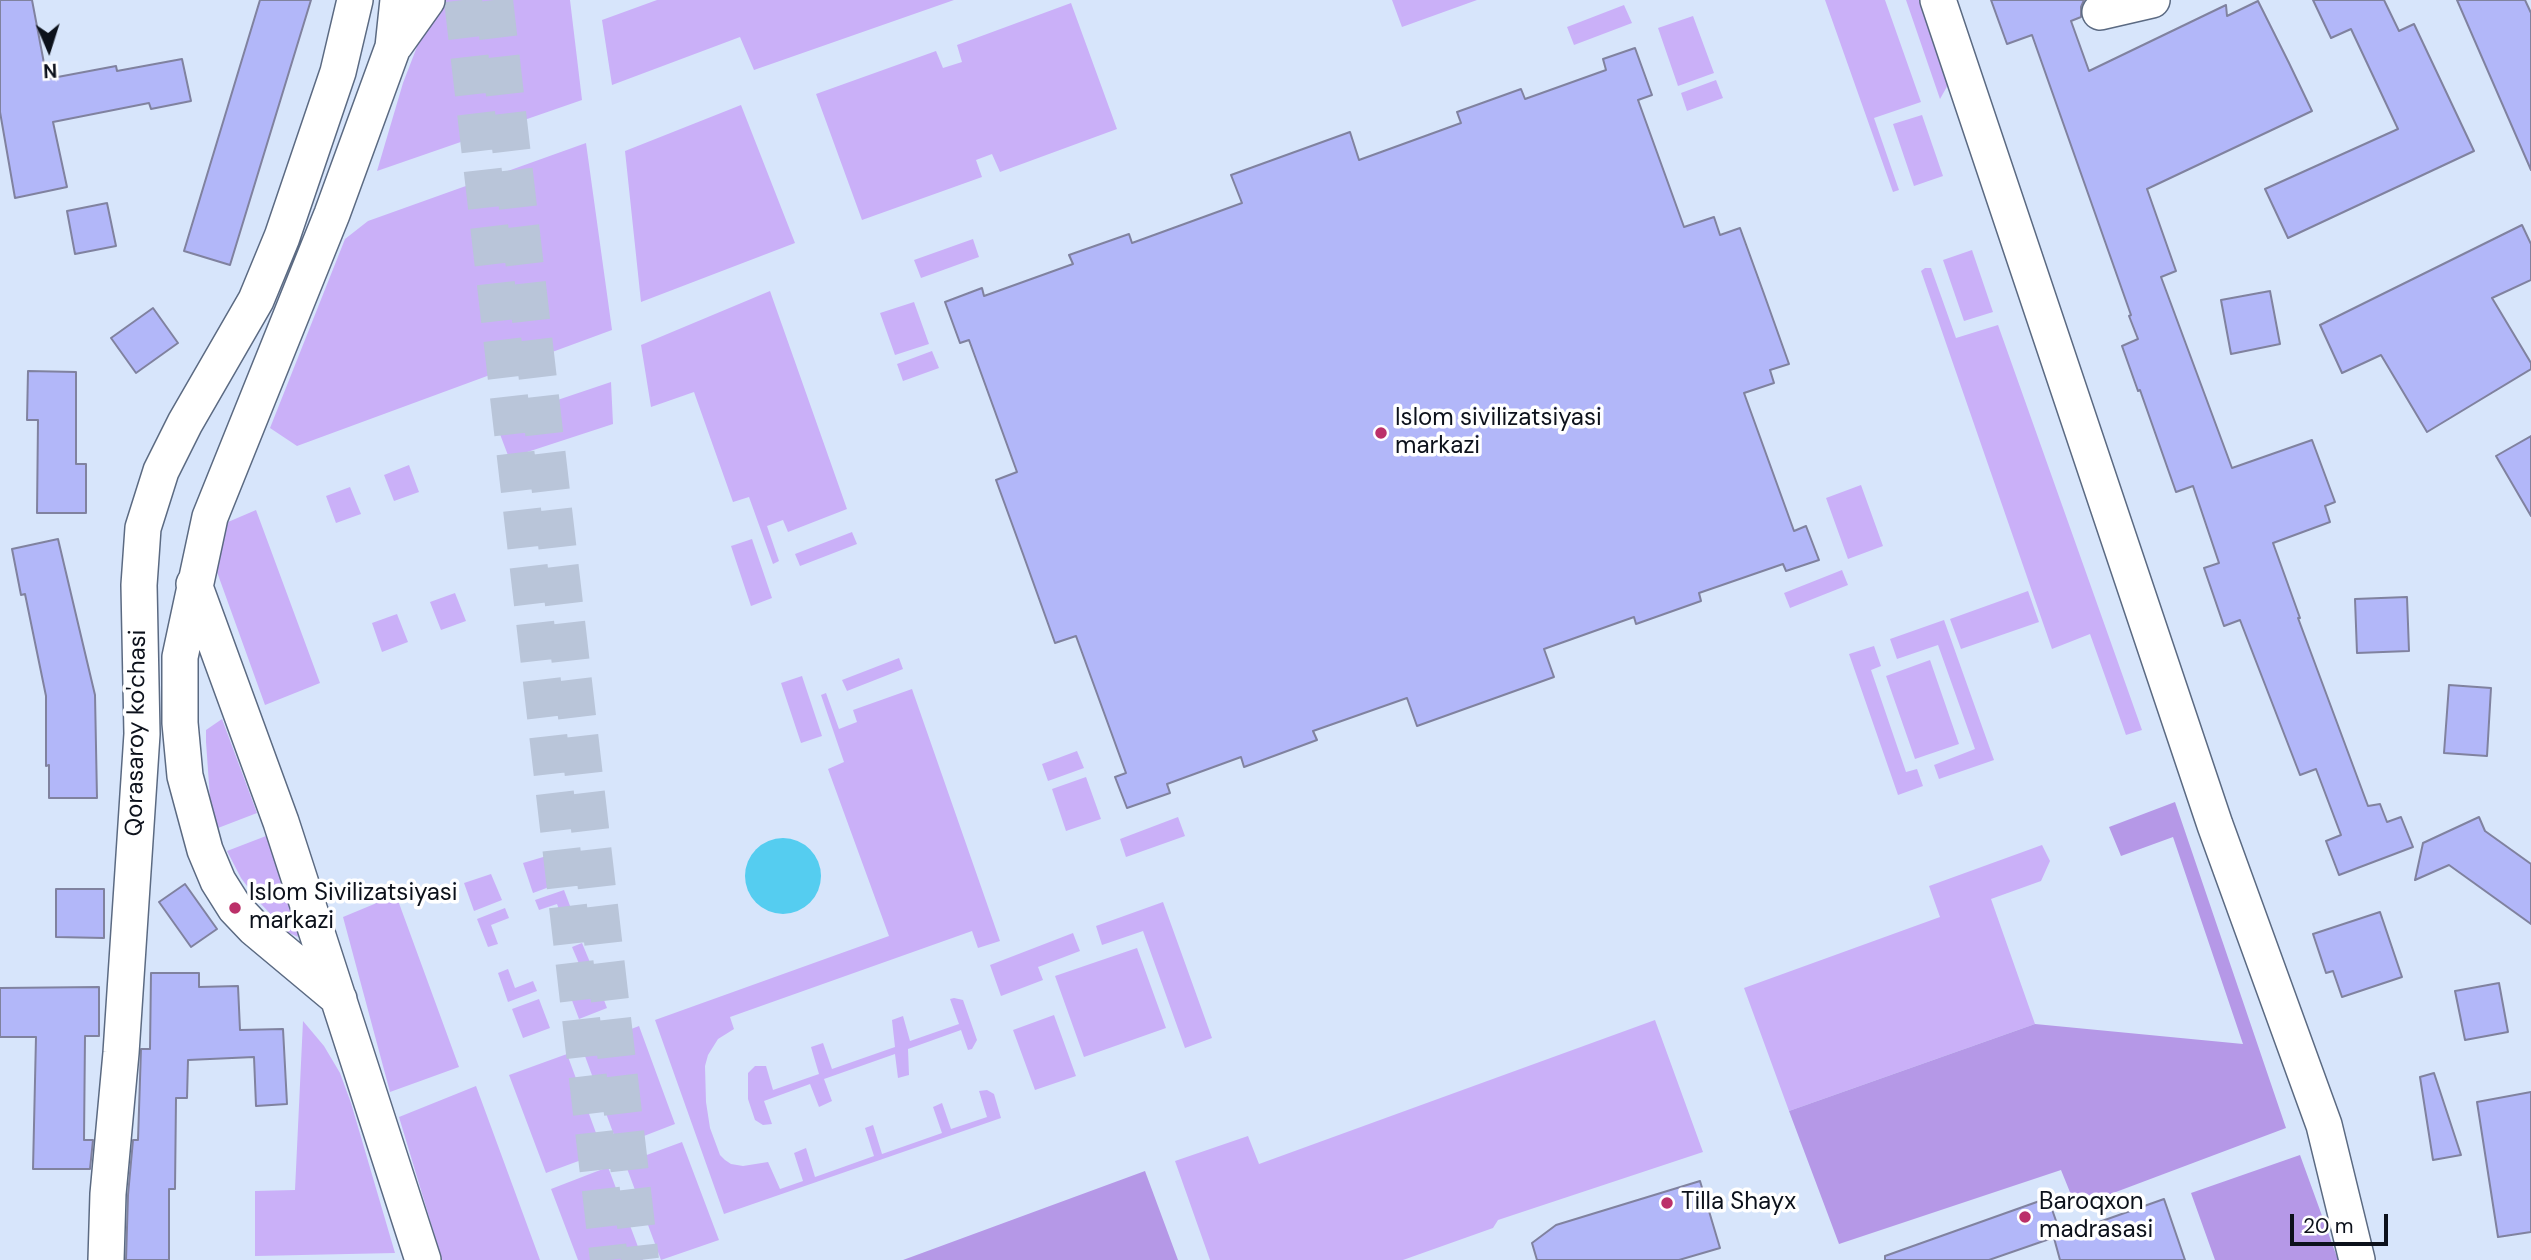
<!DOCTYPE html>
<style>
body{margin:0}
#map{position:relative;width:2531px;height:1260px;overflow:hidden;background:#d7e5fb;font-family:"DM Sans",sans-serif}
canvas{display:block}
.north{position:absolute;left:14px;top:14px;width:70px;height:70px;-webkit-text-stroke:5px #fff;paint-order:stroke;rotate:177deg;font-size:19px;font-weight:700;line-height:28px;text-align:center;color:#0c111b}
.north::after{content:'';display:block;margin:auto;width:24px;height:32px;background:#0c111b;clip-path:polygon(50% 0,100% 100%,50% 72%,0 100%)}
.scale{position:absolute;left:2290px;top:1214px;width:98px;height:32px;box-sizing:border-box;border:4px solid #0c111b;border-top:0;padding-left:9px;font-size:21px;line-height:24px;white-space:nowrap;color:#0c111b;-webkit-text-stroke:5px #fff;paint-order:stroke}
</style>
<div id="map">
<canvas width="2531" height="1260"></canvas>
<div class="north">N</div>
<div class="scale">20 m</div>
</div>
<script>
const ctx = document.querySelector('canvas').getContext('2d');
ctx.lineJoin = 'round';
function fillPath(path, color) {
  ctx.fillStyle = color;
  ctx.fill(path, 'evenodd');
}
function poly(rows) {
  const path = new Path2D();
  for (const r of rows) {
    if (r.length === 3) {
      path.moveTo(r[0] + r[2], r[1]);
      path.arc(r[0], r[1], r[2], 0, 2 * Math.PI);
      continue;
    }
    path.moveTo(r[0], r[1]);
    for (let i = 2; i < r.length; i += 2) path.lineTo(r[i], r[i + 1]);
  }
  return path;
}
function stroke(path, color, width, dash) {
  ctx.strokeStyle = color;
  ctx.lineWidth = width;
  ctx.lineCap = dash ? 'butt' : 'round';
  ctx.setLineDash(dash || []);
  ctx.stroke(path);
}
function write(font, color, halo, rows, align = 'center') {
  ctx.font = font + ' "DM Sans",sans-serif';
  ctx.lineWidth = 7;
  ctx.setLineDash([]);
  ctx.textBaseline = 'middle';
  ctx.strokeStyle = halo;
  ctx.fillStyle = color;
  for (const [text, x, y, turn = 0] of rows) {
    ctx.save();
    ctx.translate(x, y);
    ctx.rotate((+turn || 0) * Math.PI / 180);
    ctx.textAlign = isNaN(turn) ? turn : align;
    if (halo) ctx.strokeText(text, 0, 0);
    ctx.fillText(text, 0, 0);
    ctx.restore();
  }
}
fillPath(poly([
 [435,0,570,0,582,100,377,171,403,83],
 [657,0,954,0,754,70,740,37,612,85,602,20],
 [1392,0,1477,0,1402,27],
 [1825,0,1885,0,1921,102,1874,118,1899,190,1893,192],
 [1906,0,1920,0,1949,83,1940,99],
 [1071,3,1117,129,1000,172,992,154,976,160,982,177,862,220,816,94,936,51,943,68,962,62,957,45],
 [1624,5,1632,23,1574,45,1567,27],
 [1693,16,1714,73,1678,86,1658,28],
 [1716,80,1723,98,1687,111,1681,93],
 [741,105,795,243,641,302,625,151],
 [1922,115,1943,176,1914,186,1893,124],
 [586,143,612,330,297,446,270,428,345,239,368,221],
 [973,239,979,257,921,278,914,260],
 [1972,250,1993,312,1964,321,1943,260],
 [1925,268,1931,268,1956,338,1998,325,2142,730,2126,735,2090,634,2052,649,1921,271],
 [770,291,847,509,788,532,783,520,767,526,779,561,773,564,749,497,733,502,694,392,651,407,641,345],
 [914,302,929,344,895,355,880,313],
 [932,351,939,368,903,381,897,364],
 [611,382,613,424,509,458,495,421],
 [409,465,419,492,394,501,384,475],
 [1861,485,1883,546,1848,559,1826,498],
 [350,487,361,514,336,523,326,496],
 [256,510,320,683,265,705,217,572,215,558,222,533,228,522],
 [852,532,857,544,800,566,795,554],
 [752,539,772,598,751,606,731,546],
 [1842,570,1848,585,1790,608,1784,593],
 [2028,591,2039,622,1961,649,1950,619],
 [455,593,466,621,441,630,430,602],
 [397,614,408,642,382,652,372,623],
 [1944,620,1994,760,1939,779,1934,765,1975,749,1938,645,1897,659,1890,639],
 [1874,646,1881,666,1871,670,1906,772,1917,769,1923,786,1898,795,1849,654],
 [899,658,903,669,847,691,842,680],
 [1930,660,1959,744,1915,759,1886,676],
 [802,676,822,736,801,743,781,683],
 [912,689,1000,941,978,948,972,931,730,1017,734,1029,718,1039,708,1055,705,1066,706,1102,710,1128,720,1155,725,1160,731,1164,743,1166,768,1162,780,1189,803,1181,794,1153,806,1148,815,1177,874,1156,865,1128,873,1125,882,1154,942,1133,933,1107,942,1103,951,1129,987,1117,979,1091,987,1090,994,1094,1001,1118,724,1214,655,1020,889,936,828,769,844,762,821,695,826,693,839,729,857,722,853,710],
 [222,719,257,813,218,828,210,798,206,742,206,730],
 [1077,751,1084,768,1048,781,1042,764],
 [1086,777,1101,819,1066,831,1052,789],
 [1178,817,1185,836,1126,857,1120,839],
 [266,836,303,939,289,933,259,902,241,878,227,851],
 [2042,845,2050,861,2041,881,1991,899,2035,1024,1789,1111,1744,988,1940,917,1929,886],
 [550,855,560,883,533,893,523,863],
 [491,874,502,900,474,911,464,883],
 [564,890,575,919,564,923,557,904,539,910,535,900],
 [396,895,459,1067,390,1092,343,917],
 [1163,902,1212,1038,1185,1048,1143,931,1102,945,1096,926],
 [505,908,509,918,491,925,498,944,488,947,477,919],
 [1073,933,1080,951,1038,967,1043,980,1001,996,990,965],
 [582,943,594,972,566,982,562,972,580,966,572,947],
 [1137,948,1166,1028,1084,1057,1055,976],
 [508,969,515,988,533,981,537,991,508,1002,498,973],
 [596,979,607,1008,579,1019,568,990],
 [954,998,963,1000,977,1040,972,1049,968,1050,961,1030,908,1049,909,1075,898,1078,895,1054,824,1079,832,1101,819,1107,810,1084,764,1101,772,1124,763,1125,755,1120,748,1099,748,1073,755,1066,766,1066,773,1090,819,1074,811,1047,823,1043,832,1069,895,1047,892,1020,903,1016,910,1041,959,1024,950,999],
 [539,999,550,1028,523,1038,512,1009],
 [1054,1015,1076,1076,1035,1090,1013,1030],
 [1655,1020,1703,1152,1498,1220,1493,1228,1403,1260,1210,1260,1175,1161,1248,1136,1259,1164],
 [303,1021,324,1046,340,1073,351,1103,395,1253,255,1256,255,1191,295,1190],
 [639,1026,675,1124,618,1146,582,1048],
 [567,1054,603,1152,546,1173,509,1075],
 [476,1086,540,1260,442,1260,399,1117],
 [682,1142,719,1240,661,1260,625,1163],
 [608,1167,643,1260,578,1260,551,1189]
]), '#cab0f8');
fillPath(poly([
 [2175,802,2286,1128,2076,1207,2061,1170,1839,1244,1789,1111,2035,1024,2243,1044,2173,837,2121,856,2109,827],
 [2300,1155,2338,1260,2215,1260,2191,1193],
 [1145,1171,1178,1260,903,1260]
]), '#b598e7');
fillPath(poly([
 [783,876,38]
]), '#55cdf0');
const building = poly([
 [0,0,32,0,47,79,116,66,117,71,182,59,191,101,151,109,149,103,53,122,67,187,15,198,0,112,0,0],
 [260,0,311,0,230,265,184,251,260,0],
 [1991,0,2084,0,2081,7,2081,17,2071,21,2089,71,2226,5,2227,16,2258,1,2289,63,2312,111,2147,189,2176,271,2161,277,2232,468,2312,440,2335,502,2325,506,2330,522,2273,543,2300,618,2298,618,2368,806,2380,804,2387,822,2401,817,2413,847,2339,875,2326,841,2341,835,2316,769,2300,775,2240,620,2224,626,2204,568,2219,563,2193,486,2176,492,2140,390,2138,391,2122,346,2138,339,2129,316,2131,315,2032,35,2007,44,1991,0],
 [2313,0,2384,0,2399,31,2414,24,2474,151,2288,238,2265,189,2398,129,2351,29,2331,38,2313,0],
 [2457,0,2525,0,2531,13,2531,170,2457,0],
 [1635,48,1652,95,1638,100,1684,227,1714,217,1720,235,1740,228,1764,294,1789,364,1770,370,1774,383,1744,393,1794,531,1806,526,1819,560,1786,571,1783,564,1699,593,1701,601,1636,624,1634,617,1544,649,1554,677,1417,726,1407,698,1313,731,1317,740,1244,767,1241,757,1167,784,1170,793,1127,808,1115,777,1126,773,1076,636,1055,643,1023,554,996,480,1017,472,969,340,960,343,945,302,982,288,984,296,1073,264,1069,255,1129,234,1132,243,1242,203,1231,175,1350,132,1359,160,1461,123,1457,112,1521,89,1525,99,1606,70,1603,59,1635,48],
 [107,203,116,246,75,254,67,211,107,203],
 [2522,225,2531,244,2531,280,2492,298,2531,363,2531,369,2427,432,2381,355,2342,373,2320,325,2522,225],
 [2270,291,2280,344,2231,354,2221,300,2270,291],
 [153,308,178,343,136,373,111,338,153,308],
 [28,371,76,372,76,464,86,464,86,513,37,513,38,420,27,420,28,371],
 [2531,436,2531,516,2496,456,2531,436],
 [58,539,95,695,97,798,49,798,49,765,46,766,46,696,25,594,21,595,12,549,58,539],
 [2407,597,2409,651,2357,653,2355,599,2407,597],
 [2449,685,2491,688,2487,756,2444,753,2449,685],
 [2479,817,2485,831,2531,864,2531,924,2449,865,2415,880,2423,843,2479,817],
 [185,884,217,929,191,947,159,902,185,884],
 [56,889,104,889,104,938,56,937,56,889],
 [2380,912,2402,977,2342,997,2333,971,2326,973,2313,934,2380,912],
 [151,973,199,973,199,987,238,986,240,1030,283,1029,287,1104,256,1106,254,1057,188,1060,187,1098,176,1098,175,1189,169,1189,169,1260,126,1260,128,1195,133,1140,138,1140,141,1049,150,1049,151,973],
 [2499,983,2508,1032,2465,1040,2455,991,2499,983],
 [99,987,99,1036,85,1036,84,1140,93,1140,90,1169,33,1169,36,1037,0,1037,0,988,99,987],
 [2434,1073,2461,1155,2433,1160,2420,1077,2434,1073],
 [2531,1092,2531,1232,2498,1237,2477,1102,2531,1092],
 [1700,1181,1720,1248,1679,1260,1537,1260,1532,1243,1556,1225,1700,1181],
 [2048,1198,2061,1235,1989,1260,1885,1260,1885,1256,2048,1198],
 [2164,1199,2185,1260,2060,1260,2054,1238,2164,1199]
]);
fillPath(building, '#b2b7f9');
stroke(building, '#80829f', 2);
stroke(poly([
 [463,0,609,1260],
 [494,0,640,1260]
]), '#b9c5d9', 38, [38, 19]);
const street = poly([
 [1938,0,2215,825,2324,1125,2357,1260],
 [2100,12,2152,0],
 [395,45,427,0],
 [194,584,281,822,423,1260],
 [339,999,254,928,235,908,218,881,205,850,185,776,180,723,180,657,210,517,332,214,393,47,398,0],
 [106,1260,108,1194,121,1053,142,734,139,585,143,528,161,471,185,423,256,300,282,237,338,72,355,0]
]);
stroke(street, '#5b6a82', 38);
stroke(street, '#fff', 35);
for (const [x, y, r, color] of [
 [1381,433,7,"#bb3069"],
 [235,908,7,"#bb3069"],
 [1667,1203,7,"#bb3069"],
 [2025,1217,7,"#bb3069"]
]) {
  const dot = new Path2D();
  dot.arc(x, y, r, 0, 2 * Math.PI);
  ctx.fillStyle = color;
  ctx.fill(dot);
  stroke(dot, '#fff', 2.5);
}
write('24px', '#0c111b', '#fff', [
 ["Islom sivilizatsiyasi",1395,419],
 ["markazi",1395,447],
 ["Islom Sivilizatsiyasi",249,894],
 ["markazi",249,922],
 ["Tilla Shayx",1681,1203],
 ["Baroqxon",2039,1203],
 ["madrasasi",2039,1231]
], 'left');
write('24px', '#0c111b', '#fff', [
 ["Qorasaroy ko'chasi",137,733,-89]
]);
</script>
